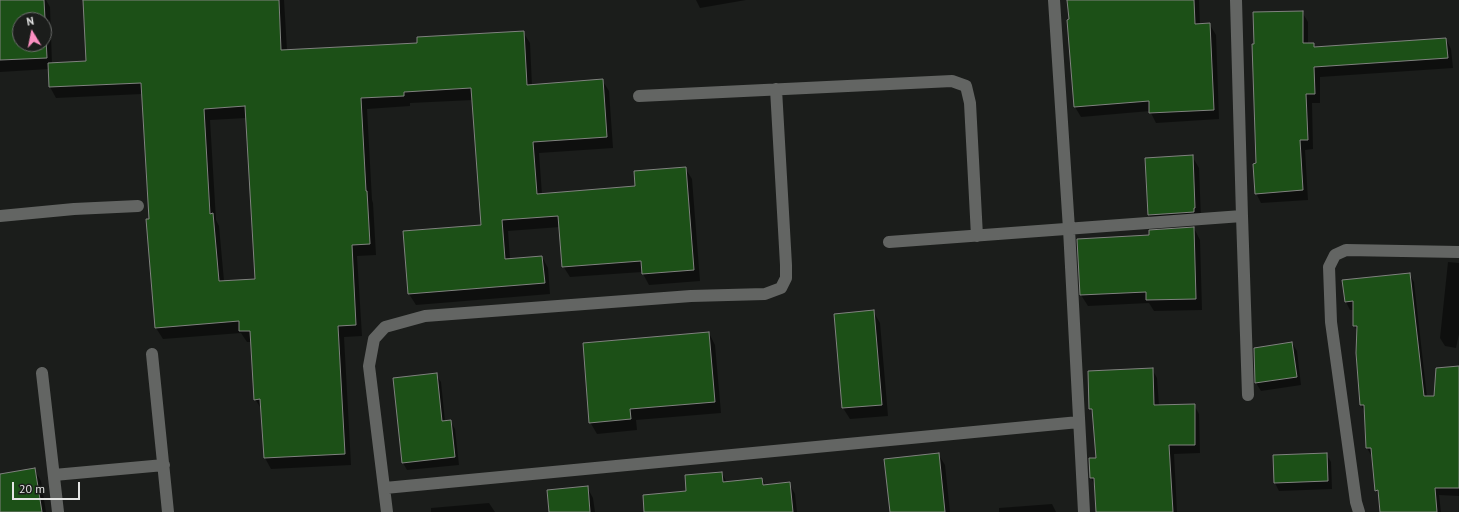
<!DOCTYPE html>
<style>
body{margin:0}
#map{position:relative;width:1459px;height:512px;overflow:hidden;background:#1b1d1b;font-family:"PT Sans",sans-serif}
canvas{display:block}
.north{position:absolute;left:12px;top:12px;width:40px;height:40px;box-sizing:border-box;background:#1b1d1b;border:1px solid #6b6d6b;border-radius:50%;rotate:350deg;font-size:11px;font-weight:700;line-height:16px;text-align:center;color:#e4e5e4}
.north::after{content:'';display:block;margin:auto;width:14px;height:18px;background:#fc8fc1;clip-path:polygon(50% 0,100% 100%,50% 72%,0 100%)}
.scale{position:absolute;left:12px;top:482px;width:68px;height:18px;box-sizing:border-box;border:2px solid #e4e5e4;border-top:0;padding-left:5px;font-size:12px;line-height:14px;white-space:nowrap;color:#e4e5e4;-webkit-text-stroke:3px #1b1d1b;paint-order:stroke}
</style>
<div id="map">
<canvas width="1459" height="512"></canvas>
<div class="north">N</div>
<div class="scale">20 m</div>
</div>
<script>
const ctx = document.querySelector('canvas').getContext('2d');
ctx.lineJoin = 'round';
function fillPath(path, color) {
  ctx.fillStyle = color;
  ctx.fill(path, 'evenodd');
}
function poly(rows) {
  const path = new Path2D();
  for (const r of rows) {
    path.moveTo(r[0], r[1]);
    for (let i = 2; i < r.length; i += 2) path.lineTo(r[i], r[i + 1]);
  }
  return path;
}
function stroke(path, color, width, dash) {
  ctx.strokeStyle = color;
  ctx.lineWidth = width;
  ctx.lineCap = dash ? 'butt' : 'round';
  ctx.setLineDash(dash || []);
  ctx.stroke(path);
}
fillPath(poly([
 [0,0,46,0,50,7,52,64,87,62,84,0,284,0,287,50,418,44,523,32,530,43,532,86,602,80,609,91,613,148,539,153,542,195,636,187,685,168,692,179,700,281,649,285,642,272,570,277,563,266,560,227,508,231,510,259,542,257,548,268,550,294,416,305,409,294,482,226,473,100,410,103,410,106,367,109,372,200,373,203,376,255,357,256,362,336,344,337,351,465,271,469,265,458,262,410,255,399,252,342,247,342,241,333,163,339,156,328,142,94,56,98,50,87,49,69,0,72],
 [20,20,44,20,44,44,20,44],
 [246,118,256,280,224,281,219,226,216,220,210,120],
 [696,0,746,0,700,8],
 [1068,0,1199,0,1200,25,1210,25,1216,35,1219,119,1156,123,1150,111,1081,117,1075,107],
 [1302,12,1308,22,1308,44,1313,44,1316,48,1446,39,1451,49,1453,68,1320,77,1320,103,1312,103,1313,149,1305,150,1308,200,1261,203,1256,193,1257,164],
 [1192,156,1199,168,1201,219,1156,227,1149,215,1146,159],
 [1194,228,1200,240,1202,310,1154,311,1149,303,1088,306,1081,295,1150,236],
 [1448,262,1459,263,1459,334,1456,348,1445,346,1440,338],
 [1410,275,1414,282,1427,397,1435,397,1459,367,1459,496,1439,495,1441,512,1381,512,1379,496,1376,490,1373,455,1371,455,1367,448,1365,413,1361,405,1358,332,1354,326,1354,310,1350,310,1346,302,1344,281],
 [873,311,880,323,888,416,850,419,843,408],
 [709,333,715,345,721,413,636,420,637,430,597,434,590,422],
 [1292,343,1297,351,1301,385,1261,391,1256,383],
 [1152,369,1157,378,1159,406,1194,405,1199,414,1200,453,1174,454,1177,512,1097,512,1095,486,1091,478,1097,459,1093,415,1090,409,1089,372],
 [436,375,441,382,445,421,450,421,455,429,459,465,407,470,403,463],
 [938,454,945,465,950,512,891,512],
 [1326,454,1331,462,1332,489,1279,491,1275,483],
 [34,469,41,481,46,512,0,512,0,475],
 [722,473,727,483,762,479,766,485,789,483,795,494,797,512,645,512,687,492],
 [587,487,593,498,595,512,550,512],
 [489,503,495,512,431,512,431,508],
 [1052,504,1056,512,999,512,999,508]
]), '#0007');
const building = poly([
 [0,0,44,0,47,58,0,60,0,0],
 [20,20,44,20,44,44,20,44,20,20],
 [83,0,279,0,281,50,417,43,417,37,524,31,527,85,603,79,607,137,533,142,537,194,635,186,634,171,686,167,694,270,642,274,641,261,562,267,558,216,502,220,505,259,542,256,545,283,408,294,403,231,481,225,471,88,404,92,404,96,361,98,366,191,367,191,370,244,352,245,356,325,338,326,345,454,264,458,260,399,254,400,250,331,239,331,239,321,155,328,146,219,149,219,141,83,49,87,48,63,86,61,83,0],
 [245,106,255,279,219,281,213,213,210,214,204,109,245,106],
 [1067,0,1194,0,1195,24,1210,23,1214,110,1149,113,1149,101,1074,107,1067,20,1069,19,1067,0],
 [1303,11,1303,43,1314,43,1314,47,1446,38,1448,58,1314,67,1315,94,1306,94,1308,140,1300,140,1303,190,1255,194,1253,164,1256,163,1252,44,1254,44,1253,12,1303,11],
 [1193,155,1195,208,1194,208,1194,212,1148,215,1145,158,1193,155],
 [1194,227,1196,299,1146,300,1146,292,1080,295,1077,239,1149,235,1149,230,1194,227],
 [1410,273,1424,396,1434,396,1436,368,1459,366,1459,488,1435,488,1437,512,1380,512,1378,490,1375,491,1371,448,1366,448,1364,405,1360,405,1356,353,1357,326,1353,326,1353,301,1345,302,1342,280,1410,273],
 [874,310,882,405,842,408,834,314,874,310],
 [709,332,715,402,630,409,631,419,589,423,583,343,709,332],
 [1292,342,1297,377,1255,383,1254,348,1292,342],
 [1153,368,1154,405,1195,404,1195,445,1169,445,1173,512,1096,512,1094,478,1090,478,1089,458,1096,458,1092,409,1089,409,1088,371,1153,368],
 [437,373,442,421,451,420,455,457,402,463,393,378,437,373],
 [939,453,945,512,890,512,884,459,939,453],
 [1327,453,1328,481,1274,483,1273,455,1327,453],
 [35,468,42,512,0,512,0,474,35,468],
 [722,472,723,482,762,478,763,485,790,482,793,512,644,512,643,495,686,491,685,475,722,472],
 [588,486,590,512,549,512,547,490,588,486]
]);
fillPath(building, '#1c5017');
stroke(building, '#80827f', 1);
stroke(poly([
 [1054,0,1069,229,1084,512],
 [1236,0,1242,216],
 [639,96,952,81,966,86,970,103,977,236],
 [0,216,74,209,138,206],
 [889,242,1242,216,1248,395],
 [152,354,168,512],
 [42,373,58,512],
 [54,475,164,465],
 [385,488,1079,422],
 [387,512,369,366,374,339,385,327,425,316,691,296,765,294,781,288,786,278,786,265,776,89],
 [1359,512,1356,502,1331,322,1329,267,1335,255,1346,250,1459,252]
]), '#636563', 12);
</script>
